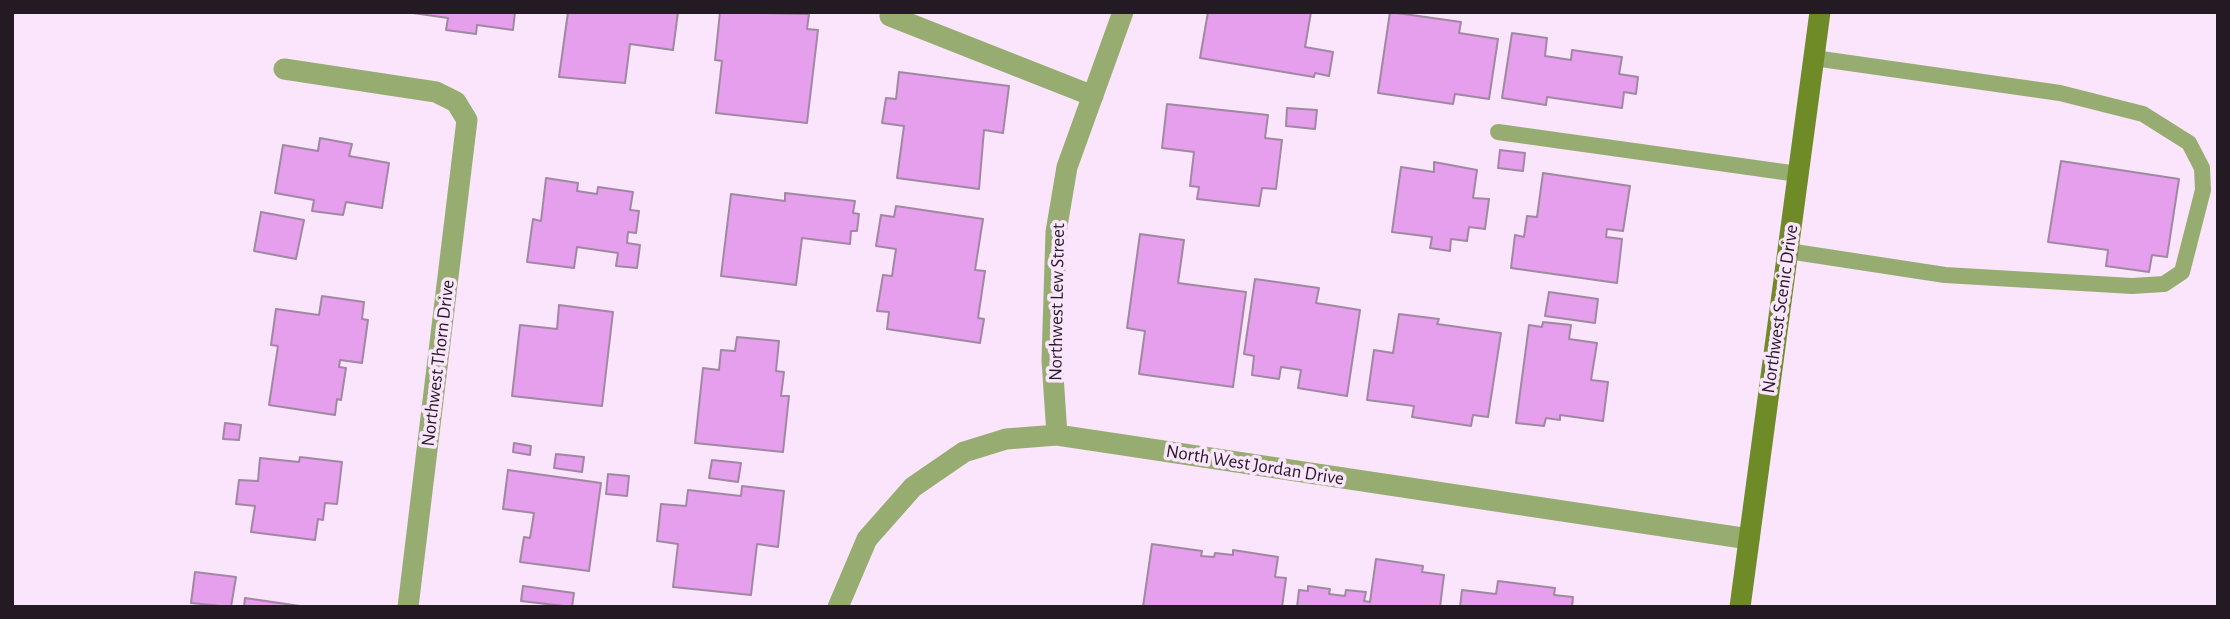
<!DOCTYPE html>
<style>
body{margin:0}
#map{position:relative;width:2230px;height:619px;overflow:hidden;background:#fbe5fc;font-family:"Alegreya Sans",sans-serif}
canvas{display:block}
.frame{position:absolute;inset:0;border:14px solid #231a24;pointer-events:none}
</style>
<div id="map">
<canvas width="2230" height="619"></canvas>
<div class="frame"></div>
</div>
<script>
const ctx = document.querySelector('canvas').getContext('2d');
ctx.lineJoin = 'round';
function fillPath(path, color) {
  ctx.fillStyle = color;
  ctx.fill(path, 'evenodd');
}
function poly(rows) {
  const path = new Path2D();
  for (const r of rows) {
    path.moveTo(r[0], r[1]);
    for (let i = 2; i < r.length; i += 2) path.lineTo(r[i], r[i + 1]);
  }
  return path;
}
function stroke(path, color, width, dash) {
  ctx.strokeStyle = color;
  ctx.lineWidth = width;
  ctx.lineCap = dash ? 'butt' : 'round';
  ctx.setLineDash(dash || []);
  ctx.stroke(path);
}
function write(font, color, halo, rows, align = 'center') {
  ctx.font = font + ' "Alegreya Sans",sans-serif';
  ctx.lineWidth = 7;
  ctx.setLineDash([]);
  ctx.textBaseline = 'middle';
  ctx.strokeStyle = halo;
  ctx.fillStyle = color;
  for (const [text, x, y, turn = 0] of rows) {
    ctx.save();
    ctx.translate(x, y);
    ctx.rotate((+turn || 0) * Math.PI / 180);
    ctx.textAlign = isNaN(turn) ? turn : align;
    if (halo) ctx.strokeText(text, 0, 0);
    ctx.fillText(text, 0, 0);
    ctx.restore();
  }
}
const building = poly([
 [406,12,515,12,513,30,477,25,476,34,446,30,448,18,406,12],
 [568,12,678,12,673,50,630,44,625,83,559,77,568,12],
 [720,12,809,14,807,29,818,30,807,123,716,113,722,61,715,60,720,12],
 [1208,12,1311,12,1305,47,1333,52,1329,76,1315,73,1314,77,1200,58,1208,12],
 [1390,12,1461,22,1459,33,1498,39,1489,99,1455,94,1453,104,1378,93,1390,12],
 [1512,33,1547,38,1545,56,1571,60,1572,50,1622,57,1619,74,1638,77,1636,94,1624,92,1622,108,1547,97,1546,105,1502,98,1512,33],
 [899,72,1009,86,1003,133,984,130,979,189,897,178,904,126,882,123,886,98,896,99,899,72],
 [1167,104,1268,115,1265,138,1282,140,1276,189,1262,188,1259,206,1197,199,1199,187,1190,186,1194,152,1162,148,1167,104],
 [1287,108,1317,110,1315,129,1286,126,1287,108],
 [320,138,352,144,349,156,389,163,382,208,346,202,343,215,312,211,314,200,275,193,283,145,318,151,320,138],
 [1500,150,1525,153,1523,171,1498,168,1500,150],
 [2061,161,2179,179,2167,257,2152,255,2149,272,2106,266,2108,250,2048,242,2061,161],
 [1434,162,1477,170,1473,198,1489,199,1485,229,1469,227,1467,241,1451,239,1450,251,1430,248,1432,237,1392,232,1401,167,1434,172,1434,162],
 [1543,173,1630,186,1623,231,1607,229,1606,237,1622,239,1617,283,1511,268,1515,235,1524,237,1527,216,1537,217,1543,173],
 [546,178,578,183,577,191,597,194,598,187,633,192,630,210,639,211,636,233,628,232,627,243,640,245,637,268,616,266,618,253,577,247,574,268,527,262,533,219,541,221,546,178],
 [785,193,855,201,853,213,859,214,857,231,851,231,850,244,802,238,796,285,721,276,731,194,785,201,785,193],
 [896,206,983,219,975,270,985,271,978,318,984,319,980,343,887,329,889,312,877,311,883,275,892,276,896,249,876,246,881,215,894,217,896,206],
 [261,212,304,220,296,259,254,251,261,212],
 [1140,234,1184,240,1178,283,1246,292,1233,387,1139,374,1145,331,1127,328,1140,234],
 [1255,279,1319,288,1316,303,1360,310,1347,396,1298,388,1301,370,1281,367,1279,379,1252,375,1254,356,1244,354,1255,279],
 [1549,292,1598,299,1595,323,1545,316,1549,292],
 [322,296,364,302,362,319,368,320,362,363,340,360,339,367,346,368,341,400,337,399,335,415,269,405,278,346,271,345,276,309,319,315,322,296],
 [559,305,613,312,602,406,512,396,520,325,557,329,559,305],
 [1399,314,1439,319,1437,324,1501,333,1488,417,1473,415,1471,426,1412,417,1414,406,1367,400,1374,350,1393,353,1399,314],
 [1543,322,1571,325,1569,339,1597,343,1591,380,1608,382,1603,421,1560,415,1560,420,1546,418,1544,426,1516,423,1529,325,1542,327,1543,322],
 [737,337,779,341,776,371,784,372,781,396,789,396,783,452,695,443,703,368,719,370,721,350,735,351,737,337],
 [225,423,241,425,239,440,223,439,225,423],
 [514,443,531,446,530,455,513,452,514,443],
 [556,454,584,457,582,472,554,468,556,454],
 [300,457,342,462,337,504,325,503,323,520,318,519,315,540,251,532,255,506,236,504,239,480,258,481,260,458,299,462,300,457],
 [712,460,741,463,738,482,709,478,712,460],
 [508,470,601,483,589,571,520,562,524,537,530,538,534,513,503,509,508,470],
 [608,474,629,476,627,496,606,494,608,474],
 [742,486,784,491,778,547,757,544,751,595,673,587,678,544,657,541,661,504,686,506,688,490,741,496,742,486],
 [1152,544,1202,551,1201,556,1214,557,1215,553,1233,555,1233,550,1278,557,1275,577,1286,578,1282,607,1143,607,1152,544],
 [1376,559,1423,566,1422,572,1444,575,1440,607,1297,607,1299,590,1308,591,1308,586,1330,589,1329,594,1345,596,1346,590,1366,592,1364,601,1370,602,1376,559],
 [195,572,236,577,231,607,191,603,195,572],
 [1498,581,1555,588,1554,595,1573,597,1572,607,1460,607,1462,590,1496,594,1498,581],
 [523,586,574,593,572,607,521,601,523,586],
 [245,598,307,607,244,607,245,598]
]);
fillPath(building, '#e59fec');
stroke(building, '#a088a2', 2);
stroke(poly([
 [1498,132,1798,174],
 [1788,251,1945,275,2132,286,2164,284,2182,272,2203,190,2202,168,2189,143,2143,114,2060,93,1814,58]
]), '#97ac71', 16);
stroke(poly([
 [890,16,1093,96],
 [284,69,436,92,456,102,467,120,408,607],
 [1057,435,1052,360,1056,232,1067,167,1123,12],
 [838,607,867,539,913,487,964,452,1006,439,1057,435,1749,539]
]), '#97ac71', 21);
stroke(poly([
 [1740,607,1820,12]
]), '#6f8b28', 21);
write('19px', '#231a24', '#fbe5fc', [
 ["Northwest Lew Street",1057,302,-89],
 ["Northwest Scenic Drive",1780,309,-82],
 ["Northwest Thorn Drive",438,363,-83],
 ["North West Jordan Drive",1255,465,9]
]);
</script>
